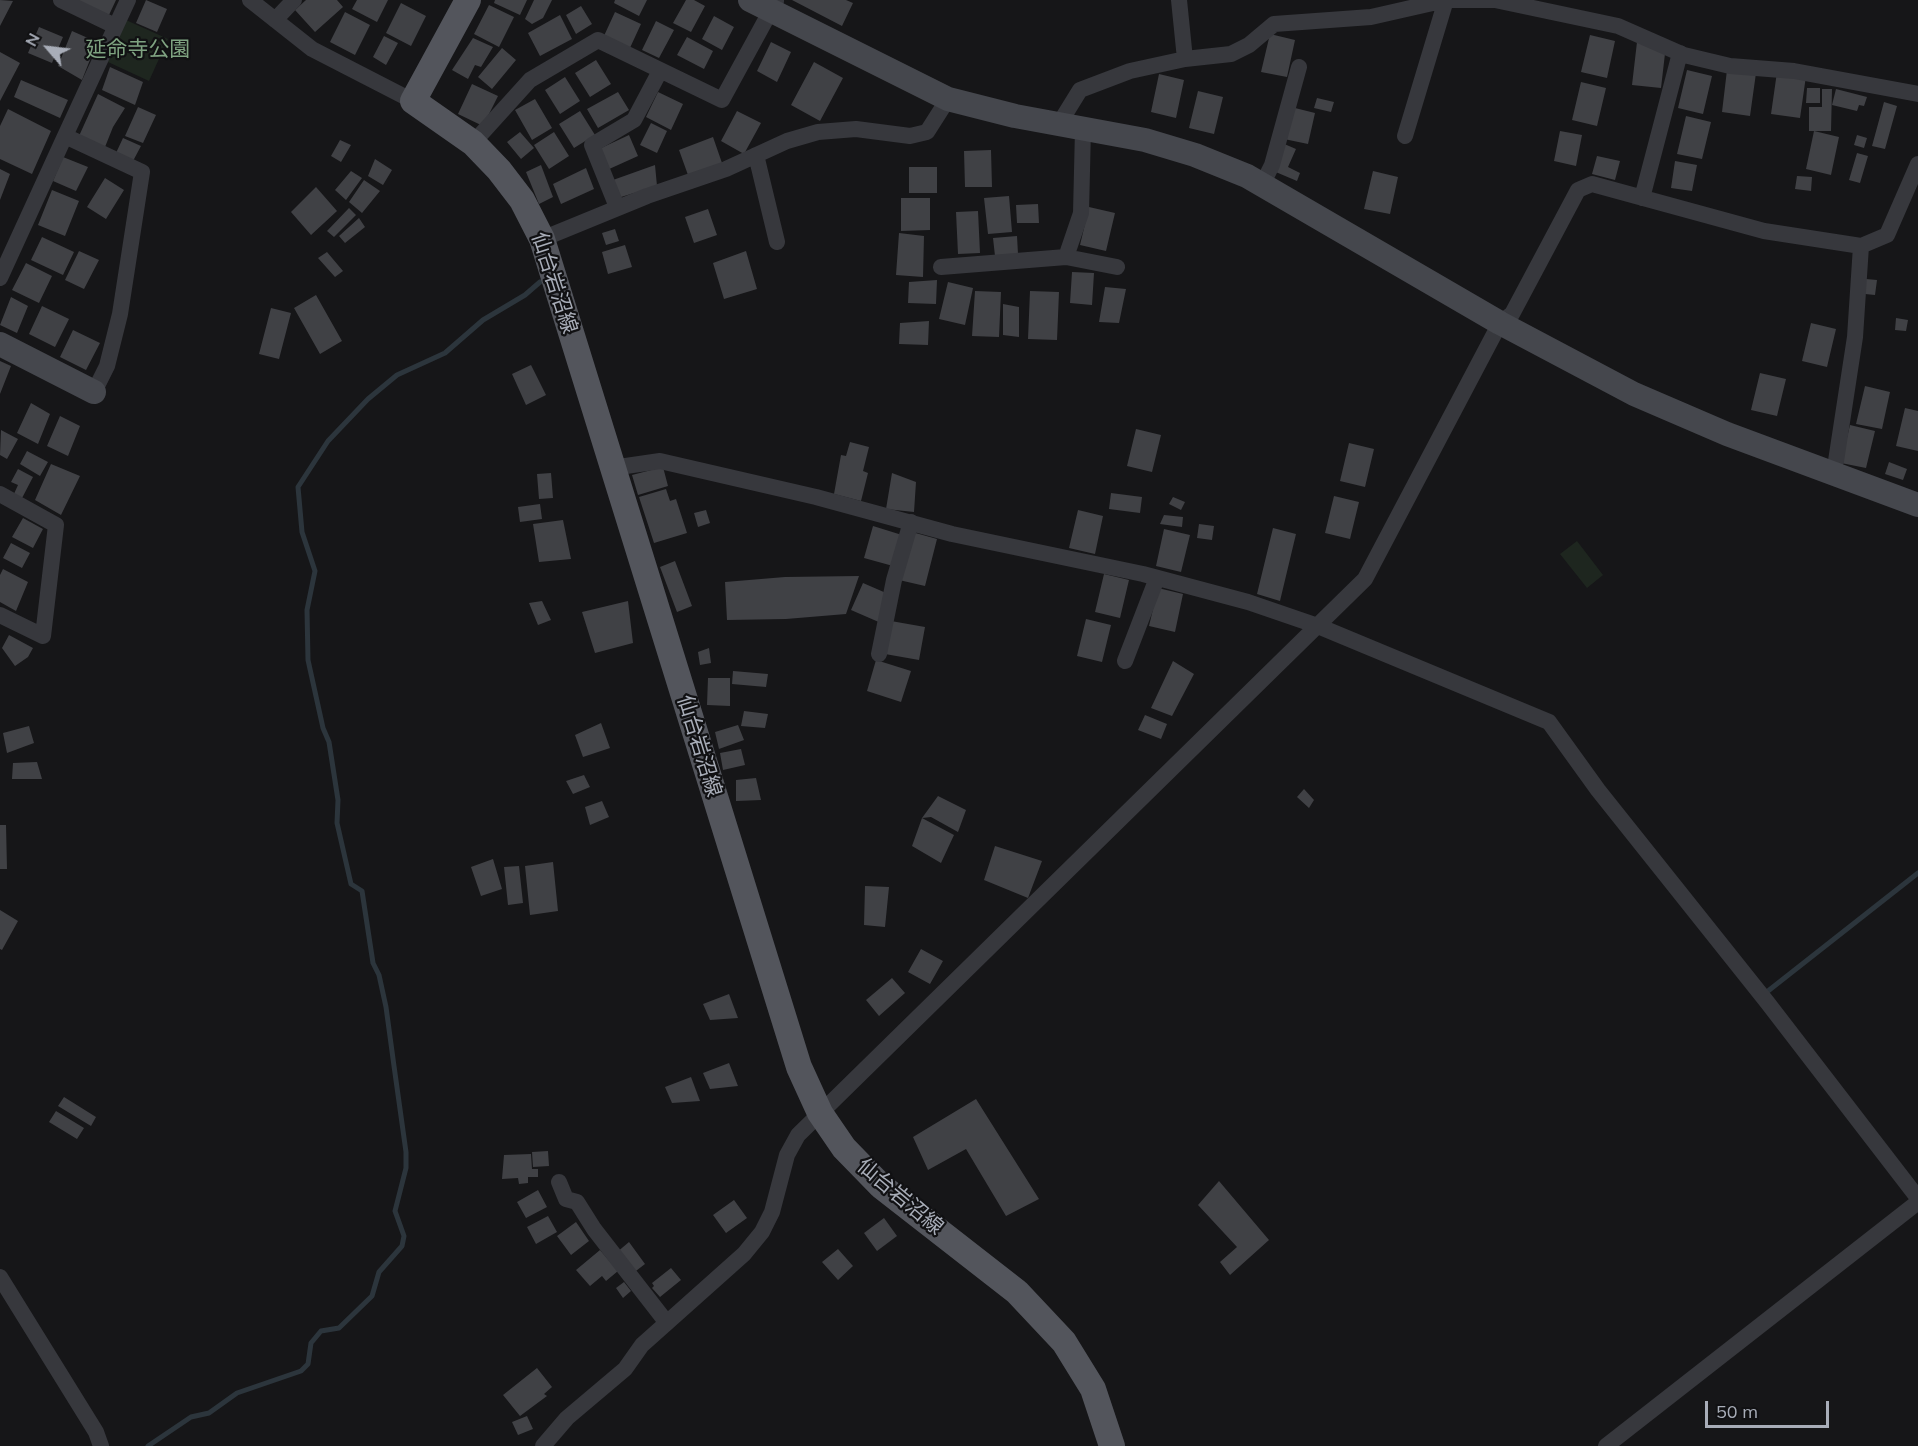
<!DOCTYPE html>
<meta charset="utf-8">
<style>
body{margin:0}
#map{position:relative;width:1918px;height:1446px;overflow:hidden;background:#161618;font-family:Mulish,sans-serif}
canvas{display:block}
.north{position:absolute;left:18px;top:18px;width:60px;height:60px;-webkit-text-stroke:4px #111113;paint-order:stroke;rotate:298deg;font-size:16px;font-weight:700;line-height:24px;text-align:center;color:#a8adb8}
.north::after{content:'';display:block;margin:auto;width:21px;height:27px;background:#a8adb8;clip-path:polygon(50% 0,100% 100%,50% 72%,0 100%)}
.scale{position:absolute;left:1705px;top:1401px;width:124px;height:27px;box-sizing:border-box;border:3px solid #a8adb8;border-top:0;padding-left:8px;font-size:18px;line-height:21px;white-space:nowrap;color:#a8adb8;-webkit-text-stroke:4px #111113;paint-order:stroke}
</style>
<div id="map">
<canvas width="1918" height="1446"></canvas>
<div class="north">N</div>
<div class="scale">50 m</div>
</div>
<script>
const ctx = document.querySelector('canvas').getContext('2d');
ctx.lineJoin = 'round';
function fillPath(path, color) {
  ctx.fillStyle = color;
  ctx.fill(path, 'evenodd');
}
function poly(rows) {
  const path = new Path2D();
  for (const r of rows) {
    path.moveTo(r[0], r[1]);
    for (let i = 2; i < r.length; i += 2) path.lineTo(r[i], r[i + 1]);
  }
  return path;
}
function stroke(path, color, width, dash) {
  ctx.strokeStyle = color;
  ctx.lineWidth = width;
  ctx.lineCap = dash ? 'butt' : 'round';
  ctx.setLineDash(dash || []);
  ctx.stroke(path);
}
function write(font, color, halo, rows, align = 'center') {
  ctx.font = font + ' Mulish,"Noto Sans JP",sans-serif';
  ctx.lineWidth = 4.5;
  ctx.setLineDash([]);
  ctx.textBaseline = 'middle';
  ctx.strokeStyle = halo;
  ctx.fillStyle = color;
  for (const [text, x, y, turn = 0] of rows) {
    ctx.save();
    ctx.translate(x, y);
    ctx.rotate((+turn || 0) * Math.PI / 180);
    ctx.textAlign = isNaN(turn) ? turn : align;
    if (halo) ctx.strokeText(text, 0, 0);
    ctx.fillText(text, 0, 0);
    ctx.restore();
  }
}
fillPath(poly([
 [126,20,168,39,149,81,108,62],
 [1577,541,1603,575,1587,588,1560,554]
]), '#1e261f');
stroke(poly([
 [1768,991,1918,873],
 [148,1446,191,1417,209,1413,237,1393,301,1371,308,1364,311,1343,321,1331,339,1328,372,1296,379,1272,402,1246,404,1236,395,1211,406,1168,406,1152,394,1066,386,1007,379,975,373,963,362,891,351,884,337,823,338,800,329,742,323,728,308,660,307,610,315,571,302,532,298,487,328,441,368,399,397,375,445,353,483,320,525,295,540,282]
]), '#2c353c', 5);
fillPath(poly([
 [0,0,13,1,0,26],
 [75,0,116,0,109,15],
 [146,0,167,9,157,32,136,23],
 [306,0,337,0,343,7,315,32,295,10],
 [357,0,388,0,377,22,352,9],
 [495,0,527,0,520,15,494,3],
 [534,0,552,0,543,18,532,24,525,19],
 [615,0,647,0,639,16,614,3],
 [686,0,694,0,705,6,691,32,673,23],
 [792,0,846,0,853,3,842,26],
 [401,3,426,16,411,46,386,33],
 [489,5,514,17,499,47,474,34],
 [581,6,592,24,576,34,566,15],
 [345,12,370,25,355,55,330,42],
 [615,12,641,24,629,50,603,38],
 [560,15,572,39,540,56,528,33],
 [714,16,734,27,722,50,702,39],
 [656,21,674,30,659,58,642,50],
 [39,27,63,37,52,63,28,53],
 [72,31,97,42,82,80,58,66],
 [1270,34,1295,40,1287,77,1261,72],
 [1590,35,1615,41,1607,78,1581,72],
 [384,36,398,43,386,65,373,57],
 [687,37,713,51,704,69,677,55],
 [473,38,493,47,481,67,475,65,468,79,452,70],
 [771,42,791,52,777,82,757,71],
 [1637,42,1666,45,1661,88,1632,85],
 [502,48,516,60,492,89,478,77],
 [0,52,20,63,0,101],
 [596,60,611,84,590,97,575,73],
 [814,62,843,78,820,121,791,105],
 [110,67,143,82,135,105,102,90],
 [1687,70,1712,76,1703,114,1678,108],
 [1727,70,1756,73,1750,116,1722,112],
 [1777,72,1806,76,1800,118,1771,114],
 [1159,74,1184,80,1176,118,1151,112],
 [565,77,580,101,560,114,545,90],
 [21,80,68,100,60,118,14,97],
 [1581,82,1606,88,1597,126,1572,120],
 [472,84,498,96,483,126,458,114],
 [1807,88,1820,88,1820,103,1806,103],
 [1822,89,1832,89,1831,131,1809,131,1809,107,1822,107],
 [1836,89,1867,97,1864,106,1859,105,1857,111,1832,105],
 [1198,91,1223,97,1214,134,1189,128],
 [618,92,629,110,598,128,587,109],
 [658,92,683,104,671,130,646,117],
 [98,94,125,108,113,127,105,147,79,136],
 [1317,98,1334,102,1331,112,1314,108],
 [535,99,552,128,532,140,515,110],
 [1884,102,1897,106,1885,149,1872,146],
 [138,107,156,115,143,143,125,136],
 [1291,107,1315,113,1308,144,1284,139],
 [8,109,51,131,32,174,0,159,0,126],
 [580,111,595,135,574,148,559,124],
 [737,111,761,123,744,154,721,141],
 [1686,116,1711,122,1702,159,1677,154],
 [651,123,667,131,657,153,640,145],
 [1560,131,1582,135,1576,166,1554,161],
 [1814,131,1839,137,1831,175,1806,169],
 [520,132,534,148,521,159,507,142],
 [554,132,569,156,549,169,534,145],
 [629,135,638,156,607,170,599,149],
 [1857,135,1867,138,1864,148,1854,145],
 [713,137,722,163,688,175,679,150],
 [123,138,141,146,133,161,116,153],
 [340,140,351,145,341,162,331,156],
 [1282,143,1296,149,1288,167,1300,173,1297,181,1271,170],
 [991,150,992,187,965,187,964,151],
 [1857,153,1868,156,1860,183,1849,180],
 [1597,156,1620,161,1615,180,1592,174],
 [63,157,88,167,76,191,53,181],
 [375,159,392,170,383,185,368,176],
 [1675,161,1697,165,1692,191,1671,188],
 [541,165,553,197,539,204,526,172],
 [655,165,657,186,621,197,613,180],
 [909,167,937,167,937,193,909,193],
 [586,168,594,189,561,204,553,184],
 [0,169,10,174,0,200],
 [351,171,362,178,346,200,335,190],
 [1373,171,1398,177,1390,214,1364,209],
 [1797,176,1812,177,1811,191,1795,189],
 [105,178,124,190,106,219,87,207],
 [364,180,380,191,362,213,349,202],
 [316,187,337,211,311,235,291,212],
 [52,190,79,201,65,236,38,225],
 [1009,196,1012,232,988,234,984,198],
 [901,198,930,198,930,230,901,231],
 [1038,204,1039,223,1017,223,1016,205],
 [1089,207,1115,213,1106,251,1080,245],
 [349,208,356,215,334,237,327,231],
 [708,209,717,235,694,243,685,217],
 [978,211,980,253,958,254,956,212],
 [359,218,365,227,345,243,339,236],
 [615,229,619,241,606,245,602,233],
 [899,233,924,236,923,277,896,275],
 [1017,236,1018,254,995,256,993,238],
 [42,237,74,252,63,275,31,260],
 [625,245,632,267,608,274,602,252],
 [79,251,99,260,84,289,65,280],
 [746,251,757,289,724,299,713,263],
 [327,252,343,271,335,277,318,258],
 [26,263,52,276,39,303,12,290],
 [1072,272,1094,273,1092,305,1070,303],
 [1866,279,1877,280,1875,295,1865,294],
 [937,280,936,304,908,303,909,282],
 [948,282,973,288,965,325,939,319],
 [1105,287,1126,289,1119,323,1099,322],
 [975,291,1001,292,999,337,972,336],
 [1030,291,1059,292,1057,340,1028,339],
 [316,295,342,341,320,354,294,308],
 [11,297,28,306,17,333,0,325],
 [1003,304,1019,307,1019,337,1003,335],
 [42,306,69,319,55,347,29,334],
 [271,308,291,313,279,359,259,354],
 [1896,318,1908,320,1906,331,1895,330],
 [929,321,928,345,899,344,900,323],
 [1811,323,1836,329,1827,367,1802,361],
 [73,330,100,343,86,370,60,357],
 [0,361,11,366,0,394],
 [531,365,546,395,526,405,512,374],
 [1760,373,1786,379,1777,416,1751,410],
 [1865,386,1890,392,1882,429,1856,424],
 [31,403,50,414,38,444,17,433],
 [1905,408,1918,411,1918,451,1896,446],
 [60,416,80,426,68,456,47,446],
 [1850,425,1875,431,1866,468,1841,463],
 [1136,429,1161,435,1152,472,1127,466],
 [1,430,18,439,7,459,0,455],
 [850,442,869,447,863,471,868,473,861,501,834,494,841,455,846,456],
 [1349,443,1374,449,1365,487,1340,481],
 [27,451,48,462,40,476,20,464],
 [1889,462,1907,469,1903,480,1885,474],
 [51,464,80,476,61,515,35,500],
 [663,467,668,486,638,495,632,475],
 [18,469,33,477,21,500,13,496,18,485,11,482],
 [551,473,553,498,539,499,537,474],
 [892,473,916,482,914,512,886,509],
 [666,489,670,501,676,499,687,533,654,543,639,497],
 [1111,493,1142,497,1140,513,1109,509],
 [1334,496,1359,502,1350,539,1325,533],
 [1173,497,1185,502,1181,510,1169,504],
 [540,504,542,519,520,522,518,507],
 [706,510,710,523,698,527,694,513],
 [1078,510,1103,516,1095,554,1069,548],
 [1164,515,1183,517,1182,527,1160,524],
 [23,518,43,529,33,548,12,537],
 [563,520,571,559,539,562,533,524],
 [1199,524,1214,526,1212,540,1197,538],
 [873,526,902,535,893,566,864,558],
 [1273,528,1296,534,1280,601,1257,594],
 [1164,529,1190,535,1181,572,1156,566],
 [912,532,937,539,925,586,899,580],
 [11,543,30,553,22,568,3,558],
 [675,561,692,606,677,612,660,567],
 [3,569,28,582,16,611,0,602,0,575],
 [1104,574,1129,580,1120,618,1095,612],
 [859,576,846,614,786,619,727,620,725,582,785,577],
 [863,583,893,596,881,623,851,610],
 [1158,588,1183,594,1175,632,1149,626],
 [542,601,551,620,538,625,529,603],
 [628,601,633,643,595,653,582,612],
 [1086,619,1111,625,1102,662,1077,656],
 [891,621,925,627,919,660,885,654],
 [9,635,33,648,28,657,15,666,2,648],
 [709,648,711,663,700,665,698,652],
 [876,660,911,671,901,702,867,691],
 [1173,661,1194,674,1172,716,1151,708],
 [733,671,768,674,766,687,732,684],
 [708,678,730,678,730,706,707,705],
 [744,711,768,714,765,728,741,726],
 [1145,715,1167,724,1161,739,1138,730],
 [601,723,610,748,583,757,575,735],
 [738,725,744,740,719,749,715,732],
 [29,726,34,743,7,753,3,733],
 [741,749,745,765,723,770,720,753],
 [37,762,42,779,12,779,13,763],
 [584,775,590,787,573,794,566,781],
 [756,778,761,800,736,801,736,780],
 [1304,789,1314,800,1309,808,1297,797],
 [938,796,966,810,958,832,931,817,922,818,954,835,941,863,912,846,922,818],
 [602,801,609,817,590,825,585,807],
 [0,825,6,825,7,869,0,869],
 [995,846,1042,861,1028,898,984,880],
 [493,859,502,889,481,896,471,867],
 [553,862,558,911,530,915,525,866],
 [519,866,523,903,508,905,504,867],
 [865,886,889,887,885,927,864,925],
 [0,910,18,921,2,950,0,949],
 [921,949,943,961,930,984,908,972],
 [892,978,905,993,879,1016,866,1000],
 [729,994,738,1018,710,1020,703,1004],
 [729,1063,738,1086,710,1089,703,1073],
 [691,1077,700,1101,672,1103,665,1087],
 [64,1097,96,1117,91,1126,58,1106],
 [976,1099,1039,1199,1006,1216,966,1149,928,1170,913,1137],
 [56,1111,84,1128,77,1139,49,1122],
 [548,1151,549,1166,533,1167,532,1152],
 [531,1154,532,1169,538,1169,538,1177,528,1177,528,1183,519,1184,518,1178,502,1179,504,1155],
 [1219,1181,1269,1240,1230,1275,1220,1262,1237,1247,1198,1205],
 [538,1190,547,1207,526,1218,517,1202],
 [734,1200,747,1218,726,1233,713,1215],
 [548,1216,557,1232,536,1244,527,1227],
 [884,1218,897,1236,877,1251,864,1233],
 [576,1222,589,1241,571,1255,557,1236],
 [629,1242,645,1264,632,1274,616,1253],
 [838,1249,853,1266,838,1280,822,1262],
 [600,1250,618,1271,606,1281,602,1276,590,1286,576,1270],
 [671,1268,681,1280,660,1297,652,1288,654,1286,652,1283],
 [624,1282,631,1291,623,1298,616,1288],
 [537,1368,552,1387,544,1394,547,1396,520,1416,503,1395],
 [527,1416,533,1429,518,1435,512,1422]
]), '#404145');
stroke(poly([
 [61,0,115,26],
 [250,0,312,49,413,101],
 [1179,0,1185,59],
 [275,20,294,0],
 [1059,124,1080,90,1130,71,1185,59,1231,54,1249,45,1274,24,1371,17,1446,0,1495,0,1618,26,1684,55,1730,66,1794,71,1918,94],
 [1405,136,1446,0],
 [473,143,530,80,598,40,722,100,776,1],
 [756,155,777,242],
 [1262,185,1272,165,1299,67],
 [1642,198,1680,53],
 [617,207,592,145,634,120,660,71],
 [542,239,647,196,726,169,787,141,818,132,856,129,910,136,927,132,948,99],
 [1066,257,1117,267],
 [941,267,1066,257,1081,213,1083,129],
 [0,278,65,136],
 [94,392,107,366,120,314,142,172,65,136,128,0],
 [612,468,660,461,816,497,952,534,1143,574,1248,602,1318,626,1549,722,1598,790,1767,1002,1918,1198],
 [1831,473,1836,461,1855,337,1861,246],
 [0,494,56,525,43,636,0,615],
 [879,654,894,580,911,522],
 [1125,661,1157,578],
 [559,1182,566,1199,577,1202,594,1229,667,1323],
 [0,1277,96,1432,101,1446],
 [543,1446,567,1418,625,1369,642,1345,744,1254,762,1232,772,1212,787,1155,798,1135,1365,579,1500,323,1512,314,1578,190,1592,184,1764,231,1861,246,1887,235,1918,164],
 [1606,1446,1918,1202]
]), '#37383d', 16);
stroke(poly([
 [750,0,948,99,1015,116,1145,140,1195,155,1247,176,1500,323,1634,394,1727,434,1918,505],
 [0,344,94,392]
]), '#45474d', 24);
stroke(poly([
 [468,0,413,101,473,143,499,170,522,200,542,239,799,1067,820,1113,844,1148,881,1186,1017,1292,1064,1342,1093,1389,1112,1446]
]), '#53555c', 26);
write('21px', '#7fa381', '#111113', [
 ["延命寺公園",138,50]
]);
write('21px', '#a8adb8', '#111113', [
 ["仙台岩沼線",554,283,72],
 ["仙台岩沼線",699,746,73],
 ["仙台岩沼線",900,1197,40]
]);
</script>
